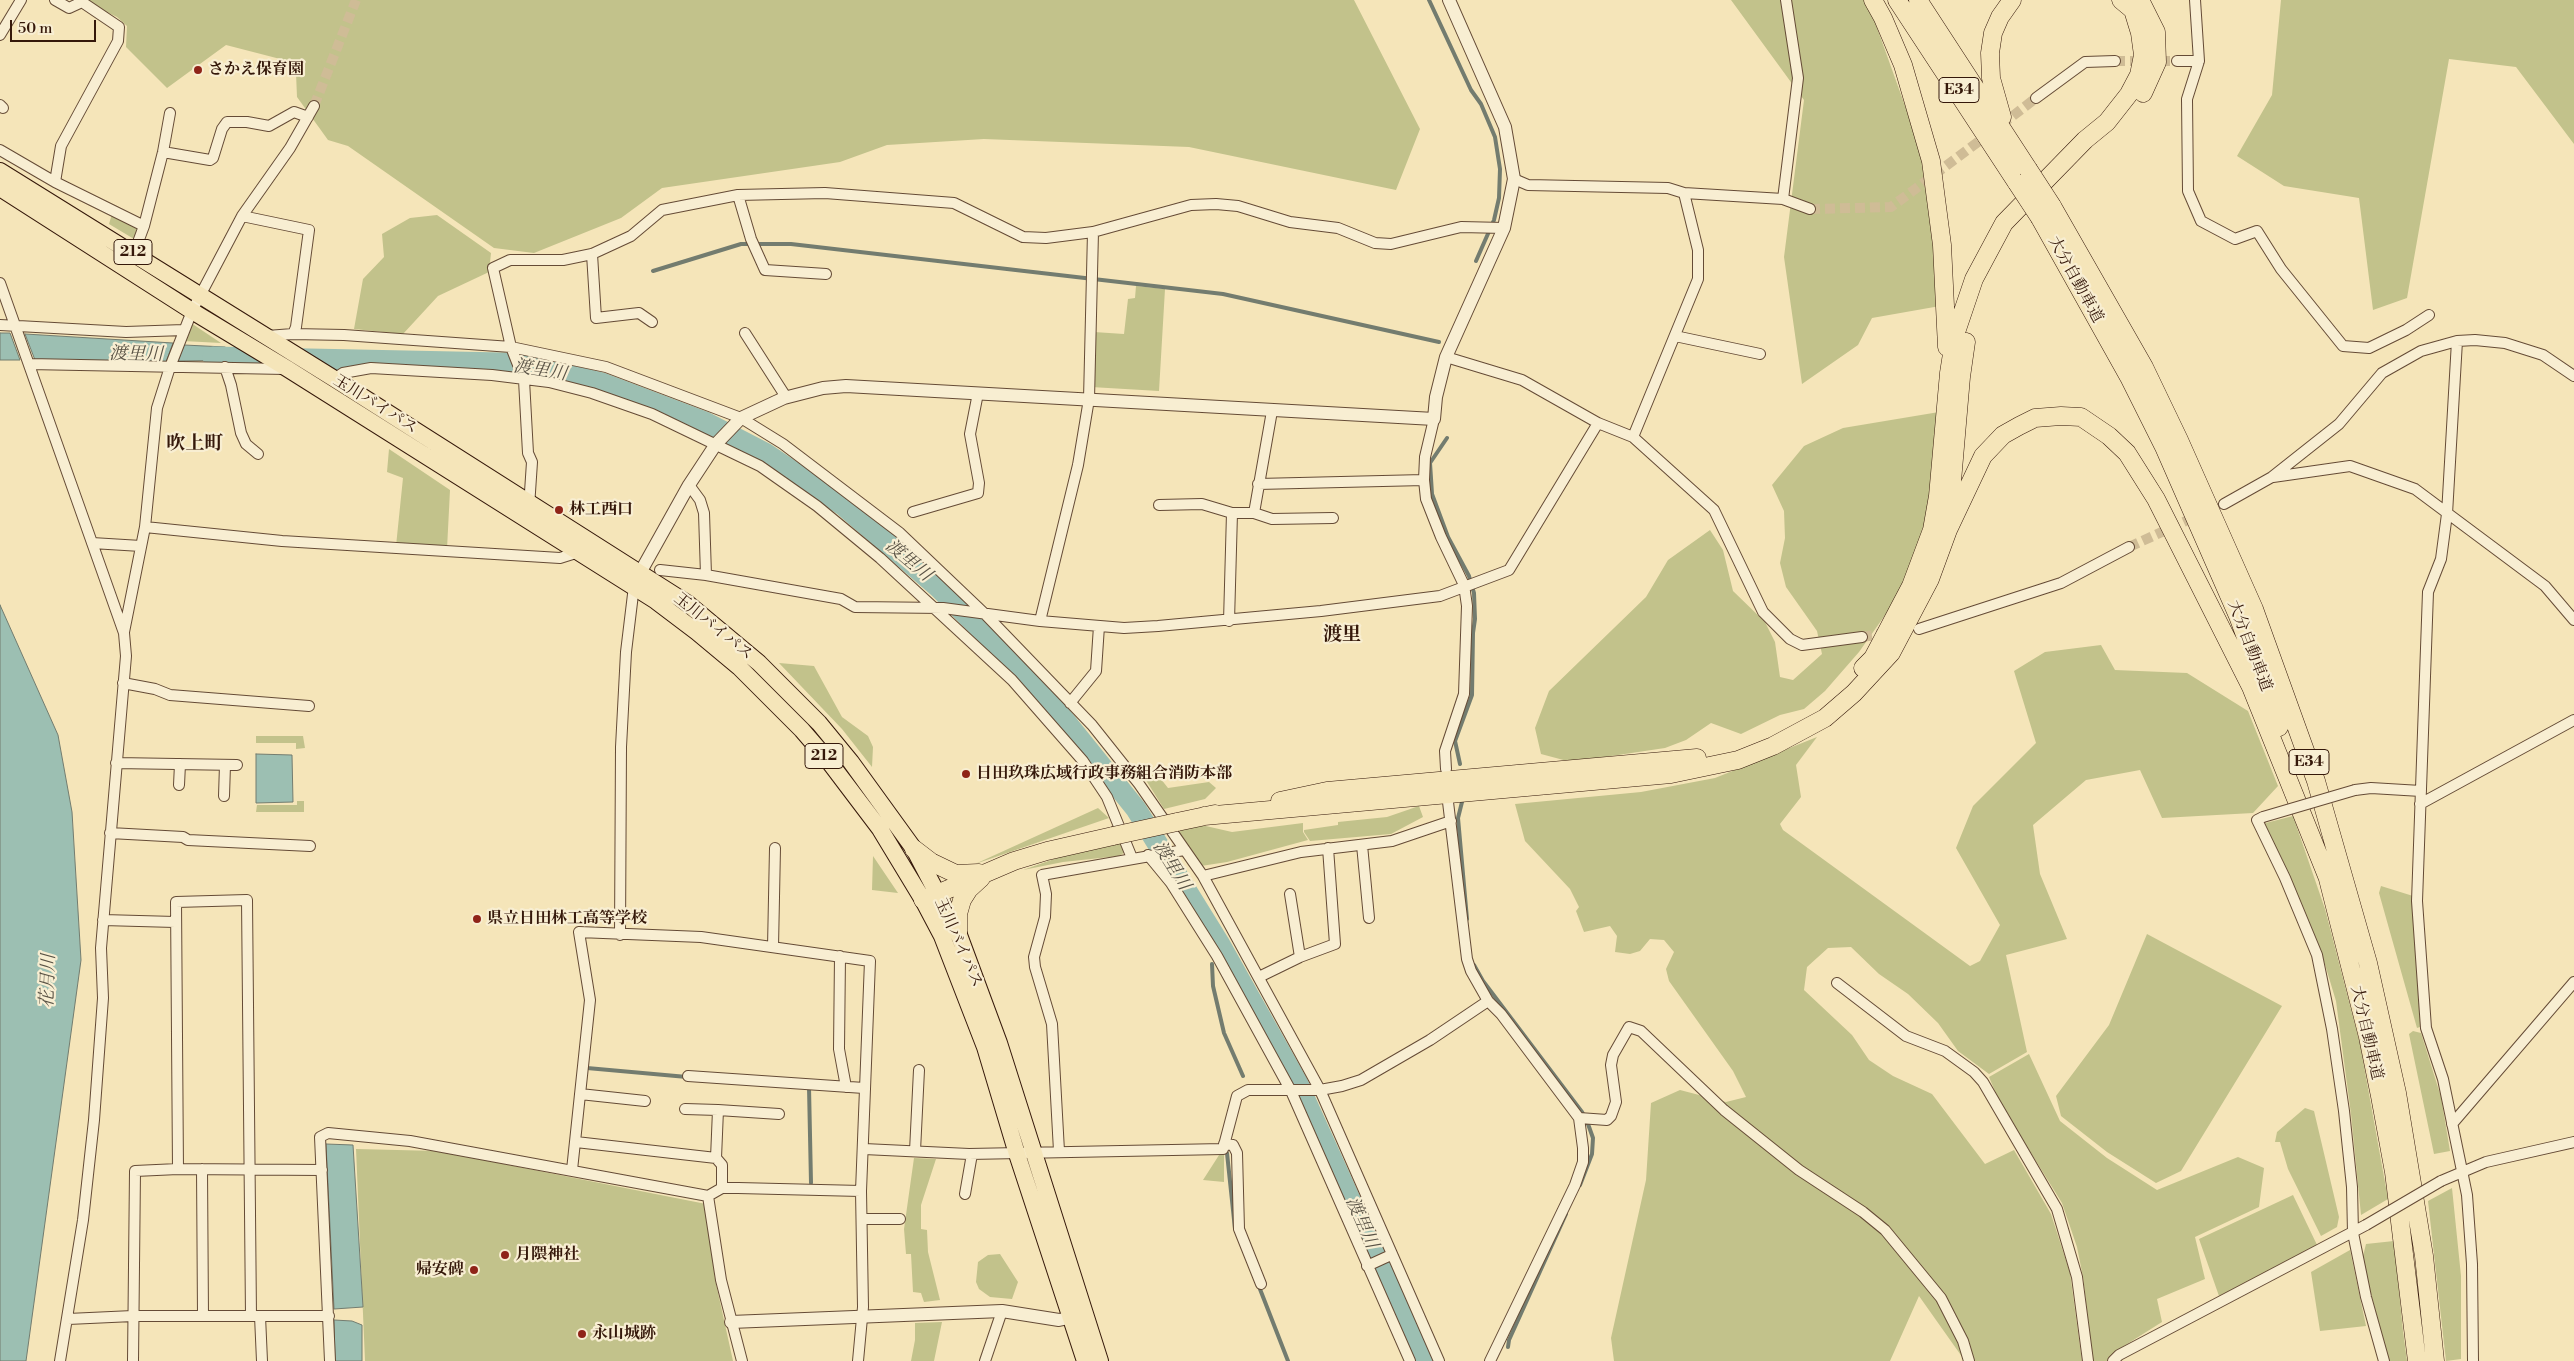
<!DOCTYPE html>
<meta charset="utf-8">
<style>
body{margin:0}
#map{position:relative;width:2574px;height:1361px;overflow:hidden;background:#f5e5b9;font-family:"Libre Bodoni",serif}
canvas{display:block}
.scale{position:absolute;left:10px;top:20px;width:86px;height:22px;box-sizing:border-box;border:2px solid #35180a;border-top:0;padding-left:6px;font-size:15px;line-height:18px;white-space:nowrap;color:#35180a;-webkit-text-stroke:4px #f8eed2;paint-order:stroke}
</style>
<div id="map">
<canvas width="2574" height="1361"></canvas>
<div class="scale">50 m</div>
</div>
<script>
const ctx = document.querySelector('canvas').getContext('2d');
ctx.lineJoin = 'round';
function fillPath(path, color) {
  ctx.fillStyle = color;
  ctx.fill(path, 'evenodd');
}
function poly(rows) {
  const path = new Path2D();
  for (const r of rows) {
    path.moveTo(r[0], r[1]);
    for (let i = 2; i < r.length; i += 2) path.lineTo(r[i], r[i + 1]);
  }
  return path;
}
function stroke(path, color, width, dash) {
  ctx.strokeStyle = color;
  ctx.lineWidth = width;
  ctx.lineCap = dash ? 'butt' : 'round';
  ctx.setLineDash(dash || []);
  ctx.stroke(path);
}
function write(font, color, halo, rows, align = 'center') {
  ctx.font = font + ' "Libre Bodoni","Noto Serif JP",serif';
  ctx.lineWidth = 4.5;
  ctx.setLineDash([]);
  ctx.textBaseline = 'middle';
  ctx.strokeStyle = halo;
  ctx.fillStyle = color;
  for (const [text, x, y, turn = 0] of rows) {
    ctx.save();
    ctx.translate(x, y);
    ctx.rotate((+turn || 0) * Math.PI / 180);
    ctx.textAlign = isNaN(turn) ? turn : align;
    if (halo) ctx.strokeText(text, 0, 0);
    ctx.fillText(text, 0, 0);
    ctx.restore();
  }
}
fillPath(poly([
 [82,0,1354,0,1420,129,1396,190,1189,147,984,139,887,145,840,162,662,188,621,218,534,253,494,248,348,146,328,140,297,97,296,73,288,61,226,45,167,88,126,47,127,26,117,17],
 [1731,0,1864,0,1871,11,1923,156,1940,306,1872,318,1858,345,1802,384,1784,257,1804,100],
 [2281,0,2574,0,2574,144,2516,67,2449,59,2407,298,2373,310,2359,198,2284,186,2237,156,2272,95],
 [112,214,140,228,134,239,109,224],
 [437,215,491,253,489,272,438,296,403,334,354,329,363,279,384,257,382,234,410,218],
 [1136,286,1165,289,1159,391,1091,387,1094,332,1124,334,1128,299,1135,298],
 [191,323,221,343,183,341],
 [1939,412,1928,528,1907,584,1859,652,1825,691,1804,709,1780,715,1741,734,1711,723,1686,740,1665,748,1571,762,1541,754,1535,728,1549,691,1646,597,1668,560,1710,530,1723,550,1733,591,1765,622,1775,642,1780,677,1793,680,1822,654,1817,631,1786,587,1780,563,1785,538,1784,511,1772,485,1804,446,1843,428],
 [389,449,450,490,447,549,396,546,403,478,387,472],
 [2101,645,2115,670,2187,673,2248,711,2278,786,2253,813,2162,818,2140,770,2086,780,2033,825,2040,874,2067,939,2006,955,2027,1052,1989,1074,1958,1051,1938,1023,1908,994,1879,974,1851,947,1828,948,1807,967,1804,990,1852,1035,1869,1060,1893,1076,1932,1094,1985,1164,2014,1150,2051,1214,2070,1273,2082,1361,1965,1361,1919,1296,1890,1361,1614,1361,1611,1338,1646,1180,1651,1103,1680,1090,1726,1102,1746,1097,1733,1071,1669,981,1666,969,1674,952,1664,940,1650,939,1640,951,1630,954,1615,952,1617,936,1610,926,1584,932,1576,911,1579,907,1570,889,1525,841,1515,804,1641,792,1715,778,1817,737,1796,765,1801,797,1780,824,1783,830,1970,966,1980,961,2000,925,1956,848,1973,806,2036,743,2014,671,2045,652],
 [779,663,814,666,842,717,868,736,873,747,872,767,842,729],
 [256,736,303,736,305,748,296,749,296,743,256,743],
 [1157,774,1168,788,1209,782,1216,788,1205,799,1164,809,1144,777],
 [297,801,304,801,304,812,256,812,257,805,297,805],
 [1419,806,1423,817,1391,834,1310,841,1304,832,1304,830,1338,825,1338,822,1387,817],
 [1098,808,1109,818,975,864],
 [2293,816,2325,909,2360,1044,2388,1199,2361,1215,2351,1114,2336,1001,2320,948,2262,824],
 [1303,823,1303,832,1308,840,1227,862,1201,866,1177,829,1197,824,1232,832],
 [1122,841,1125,852,1119,856,1063,862,1023,870,1071,853],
 [873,856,898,893,872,890],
 [2381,886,2413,896,2423,1026,2417,1028,2379,893],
 [2147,934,2282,1006,2181,1171,2156,1183,2107,1152,2061,1116,2056,1096,2109,1025],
 [2413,1031,2421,1033,2441,1097,2450,1151,2434,1154,2409,1034],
 [2029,1054,2060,1121,2107,1158,2157,1190,2238,1157,2264,1168,2259,1207,2195,1237,2205,1279,2157,1299,2162,1322,2116,1351,2107,1361,2093,1361,2083,1277,2077,1247,2062,1203,2000,1103,1989,1077],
 [2305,1108,2314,1111,2339,1217,2337,1227,2321,1236,2288,1169,2280,1142,2275,1142,2277,1132],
 [356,1149,438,1151,706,1204,715,1279,733,1361,365,1361],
 [1221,1152,1224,1152,1224,1182,1203,1180],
 [914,1158,936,1159,921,1205,921,1229,927,1230,928,1252,940,1300,924,1302,921,1293,913,1292,911,1254,906,1254,904,1229],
 [2452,1188,2461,1276,2461,1359,2446,1361,2428,1201],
 [2293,1195,2318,1247,2219,1296,2199,1239],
 [2394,1241,2403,1331,2407,1361,2389,1361,2362,1260,2366,1244],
 [2350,1250,2366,1326,2320,1331,2311,1272],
 [1000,1254,1018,1282,1012,1299,990,1297,979,1289,976,1282,978,1262,988,1255],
 [942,1322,934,1361,911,1361,915,1340,915,1323]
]), '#c2c28b');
const water = poly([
 [0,333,10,333,20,360,0,360,0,333],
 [25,334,173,343,166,362,35,360,25,334],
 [184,345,225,347,246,360,178,361,184,345],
 [0,605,58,735,72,812,81,960,26,1361,0,1361,0,605],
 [256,754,292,755,293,802,256,803,256,754],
 [326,1144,353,1145,363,1307,334,1309,326,1144],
 [334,1320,352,1321,362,1325,362,1361,335,1361,334,1320]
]);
fillPath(water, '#9cbfb2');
stroke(water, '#737c6f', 1);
stroke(poly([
 [1429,0,1471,90,1481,104,1495,137,1500,169,1499,198,1494,220,1476,261],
 [653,271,741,244,791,244,1223,294,1439,342],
 [1447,438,1430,463,1432,494,1448,537,1469,576,1474,593,1475,619,1473,633,1472,695,1455,741,1460,764],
 [1462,802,1458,818,1467,919],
 [1212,964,1213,986,1224,1033,1243,1076],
 [1474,965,1483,981,1582,1112,1588,1124,1593,1138,1592,1154,1580,1185],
 [587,1068,687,1077],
 [809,1087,811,1183],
 [1227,1153,1235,1229],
 [1258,1284,1288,1361],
 [1508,1347,1509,1340,1566,1214]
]), '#737c6f', 4);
stroke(poly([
 [213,357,503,363,529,366,602,383,705,422,765,453,844,506,938,587,1033,681,1136,809,1219,943,1298,1084,1423,1361]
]), '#9cbfb2', 21);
stroke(poly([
 [2115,61,2177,61],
 [314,106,356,0],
 [2001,125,2036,98],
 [1810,209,1891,207,1990,133],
 [2129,547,2199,515],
 [1862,637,1889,633]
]), '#cfbc96', 10, [10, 5]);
const minor = poly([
 [55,0,69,8,82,2,119,27,118,41,61,146,55,182],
 [2195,0,2199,61,2187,99,2188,191,2201,221,2235,239,2257,231,2281,269,2343,346,2369,348,2406,330,2429,315],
 [0,35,21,0],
 [2177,61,2199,61],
 [2036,98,2085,62,2115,61],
 [0,105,3,108],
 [0,150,55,182,144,226],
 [163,152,210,160,213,158,222,129,227,122,247,122,269,126,294,112,308,117],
 [1514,179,1528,185,1668,188,1684,193,1783,199,1810,209],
 [738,195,751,239,765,270,826,274],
 [1783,199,1798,78,1786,0],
 [242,216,309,230,296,327,293,334],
 [134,253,144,226,163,152,170,113],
 [592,254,596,318,639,313,652,322],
 [0,283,124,633,126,656,101,948,103,998,94,1120,83,1220,60,1361],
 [0,325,126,332,184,330],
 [745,333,786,397],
 [267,336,293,334,344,335,511,347,606,367,741,418,783,444,900,533,985,614,1092,725,1139,784,1203,876,1320,1090,1439,1361],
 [1675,336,1760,354],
 [2457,341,2447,514,2441,559,2428,592,2417,901,2426,1028,2443,1079,2467,1195,2472,1264,2473,1361],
 [1446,357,1522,380,1598,423,1633,437,1714,510,1763,612,1790,639,1802,645,1862,637],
 [29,364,285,369],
 [225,367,231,385,241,433,246,444,258,454],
 [332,380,343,373,371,368,492,375,549,382,592,393,652,414,760,466,817,506,880,558,1012,680,1083,761,1107,797,1132,858],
 [1434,419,1425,457,1424,480,1426,499,1441,537,1464,585,1467,606,1464,694,1445,751,1446,769],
 [1633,437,1698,279,1698,250,1684,193],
 [2273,477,2350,466,2415,489,2545,586,2574,620],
 [1258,484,1424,480],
 [689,485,700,500,704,513,706,575,841,599,855,607,943,608,1040,621,1124,628,1158,626,1321,611,1440,596,1509,570,1598,423],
 [2224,504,2272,477,2339,424,2382,373,2421,351,2457,341,2475,340,2505,343,2543,355,2574,376],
 [1159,505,1202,504,1232,513,1254,513,1272,519,1333,518],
 [529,507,532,462,528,453,524,380,511,347,493,268,510,260,563,260,592,254,631,236,662,210,738,195,825,193,954,203,1023,237,1046,238,1093,232,1191,205,1216,204,1238,206,1290,222,1338,228,1375,243,1391,244,1461,227,1504,228],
 [913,512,978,493,979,483,970,434,978,393],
 [1254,513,1272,411],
 [145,527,282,541,560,558,579,552],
 [92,543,141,546],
 [660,570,706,575],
 [1040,621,1078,465,1089,399,1093,232],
 [1229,621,1232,513],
 [1919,629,2061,583,2129,547],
 [124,632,145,527,157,408,170,367,192,311,242,216,290,148,314,106],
 [123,683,155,689,170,695,309,706],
 [1070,703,1096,671,1099,626],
 [116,763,237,765],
 [179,785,180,764],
 [2355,790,2371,788,2421,791],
 [224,796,225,765],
 [1448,802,1467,959,1471,971,1488,1001,1501,1014,1579,1118,1583,1148,1583,1162,1575,1185,1490,1361],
 [2420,804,2574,720],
 [2263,817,2257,820,2285,878,2317,955,2332,1029,2344,1111,2352,1187,2353,1233,2366,1297,2384,1361],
 [110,833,183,837,188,840,310,846],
 [1362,845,1369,918],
 [1148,855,1171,883,1217,956,1291,1091,1410,1361],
 [1203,876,1301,852,1392,841,1451,821],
 [1290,894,1300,957],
 [103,920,175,922],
 [620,935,621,747,626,652,634,586],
 [773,947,775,848],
 [840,956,839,1049,846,1087],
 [1259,977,1300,957,1335,944,1328,848],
 [1837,983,1906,1036,1945,1051,1974,1072,1983,1082,2057,1209,2077,1277,2088,1361],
 [688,1076,864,1088],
 [580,1094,645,1101],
 [685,1109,718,1110],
 [1579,1118,1607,1120,1611,1116,1616,1102,1611,1065,1613,1055,1629,1027,1641,1031,1724,1110,1799,1170,1863,1212,1885,1230,1941,1298,1963,1341,1969,1361],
 [2452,1124,2574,982],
 [576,1142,716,1158,718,1110,779,1114],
 [1224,1144,1233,1145,1237,1153,1239,1229,1261,1284],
 [864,1149,969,1154,1223,1149,1237,1096,1248,1090,1320,1090,1342,1086,1361,1080,1430,1040,1488,1001],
 [915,1151,919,1070],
 [1059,1151,1052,1024,1035,967,1034,957,1045,917,1046,894,1042,875,1184,850],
 [716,1158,722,1165,722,1188],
 [178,1169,176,902,247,900,251,1316],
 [202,1169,203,1316],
 [572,1170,590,1000,579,932,701,937,870,961,861,1191,863,1307,858,1361],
 [2441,1181,2486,1162,2574,1142],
 [965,1194,972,1154],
 [708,1196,722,1188,738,1188,861,1191],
 [862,1219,900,1219],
 [1367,1266,1391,1255],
 [260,1316,262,1361],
 [68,1319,133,1316,329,1316],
 [133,1361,135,1171,178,1169,322,1170],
 [330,1361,320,1137,328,1133,410,1141,708,1196,721,1280,742,1361],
 [985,1361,1002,1311],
 [2113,1361,2119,1355,2366,1225]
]);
const tertiary = poly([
 [636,580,689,485,716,444,741,418,784,398,823,388,846,386,1434,419,1436,397,1446,357,1504,228,1514,179,1505,127,1449,0],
 [731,1322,1002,1311,1059,1320,1078,1316]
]);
const trunk = poly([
 [0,171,333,378,687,603,759,663,819,723,851,762,914,849,959,935,999,1043,1100,1361],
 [0,188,192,311,288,369,656,601,697,632,739,667,802,730,827,759,880,829,923,900,942,936,985,1047,1017,1154,1085,1361]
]);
const motorway = poly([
 [1873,0,1883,18,1903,65,1931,161,1942,245,1947,347],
 [1897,0,2017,183],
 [1918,0,2028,169],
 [2140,0,2156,32,2157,62,2143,93],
 [2002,117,1991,78,1990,53,1993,33,2000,17,2012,0],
 [2052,206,2144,367,2179,440,2254,609,2316,781,2368,963,2397,1093,2424,1256,2435,1361],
 [2040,218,2129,377,2164,447,2238,616,2279,727],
 [1949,516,1961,377,1966,342],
 [1863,668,1873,658,1911,586,1932,530,1938,496,1949,373,1955,335,1974,279,2004,223,2085,140,2107,122,2129,94,2139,75,2143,55,2140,33,2133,10,2121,0],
 [1280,801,1327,791,1697,758],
 [1204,816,1671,774,1738,760,1773,746,1825,718,1854,693,1891,653,1930,579,1948,530,1983,456,2003,435,2019,426,2035,418,2061,416,2081,417,2109,436,2127,453,2156,499,2251,687,2331,886],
 [1177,822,1215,814],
 [914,849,931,862,956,874,979,873],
 [2327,875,2368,1037,2380,1096,2394,1172,2417,1361],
 [923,900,1014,861,1047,851,1113,836],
 [958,933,958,914,962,900,969,889,981,878]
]);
stroke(minor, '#654b36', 12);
stroke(tertiary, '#654b36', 14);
stroke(trunk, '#35180a', 18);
stroke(motorway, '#35180a', 19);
stroke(minor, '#f8eed2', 10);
stroke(tertiary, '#f8eed2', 12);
stroke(trunk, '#f5e5b9', 16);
stroke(motorway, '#f5e5b9', 18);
const minorBridge = poly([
 [2263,817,2355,790],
 [2366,1225,2441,1181]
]);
const motorwayBridge = poly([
 [2028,169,2052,206],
 [2017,183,2040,218],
 [1113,836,1177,822]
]);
stroke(minorBridge, '#654b36', 12, []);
stroke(motorwayBridge, '#35180a', 19, []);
stroke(minorBridge, '#f8eed2', 10);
stroke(motorwayBridge, '#f5e5b9', 18);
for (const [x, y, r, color] of [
 [198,70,5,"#8f2418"],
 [559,510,5,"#8f2418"],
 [966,774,5,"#8f2418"],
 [477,919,5,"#8f2418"],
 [505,1255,5,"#8f2418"],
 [474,1270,5,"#8f2418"],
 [582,1334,5,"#8f2418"]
]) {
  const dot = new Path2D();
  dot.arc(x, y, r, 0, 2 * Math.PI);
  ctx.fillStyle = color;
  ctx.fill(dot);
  stroke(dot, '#f8eed2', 2);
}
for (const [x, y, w] of [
 [1959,90,40],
 [133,252,38],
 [824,756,38],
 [2309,762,40]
]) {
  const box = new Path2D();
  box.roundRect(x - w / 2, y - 12.5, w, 25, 4);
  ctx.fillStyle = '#f8eed2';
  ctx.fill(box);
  stroke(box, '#35180a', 1);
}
write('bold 15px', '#35180a', null, [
 ["E34",1959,90],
 ["212",133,252],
 ["212",824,756],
 ["E34",2309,762]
]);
write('bold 16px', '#35180a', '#f8eed2', [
 ["さかえ保育園",208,70],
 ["林工西口",569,510],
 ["日田玖珠広域行政事務組合消防本部",976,774],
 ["県立日田林工高等学校",487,919],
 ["月隈神社",515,1255],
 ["帰安碑",464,1270,"right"],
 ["永山城跡",592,1334]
], 'left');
write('16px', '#35180a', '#f8eed2', [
 ["大分自動車道",2075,280,61],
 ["玉川バイパス",375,405,32],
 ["玉川バイパス",713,627,39],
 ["大分自動車道",2249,646,69],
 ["玉川バイパス",958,943,66],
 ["大分自動車道",2366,1033,77]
]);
write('italic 18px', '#595245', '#f8eed2', [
 ["渡里川",136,355,1],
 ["渡里川",540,371,9],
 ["渡里川",908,561,40],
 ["渡里川",1171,866,58],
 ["花月川",49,981,-88],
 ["渡里川",1361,1223,66]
]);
write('bold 19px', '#35180a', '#f8eed2', [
 ["吹上町",195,444],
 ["渡里",1342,635]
]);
</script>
